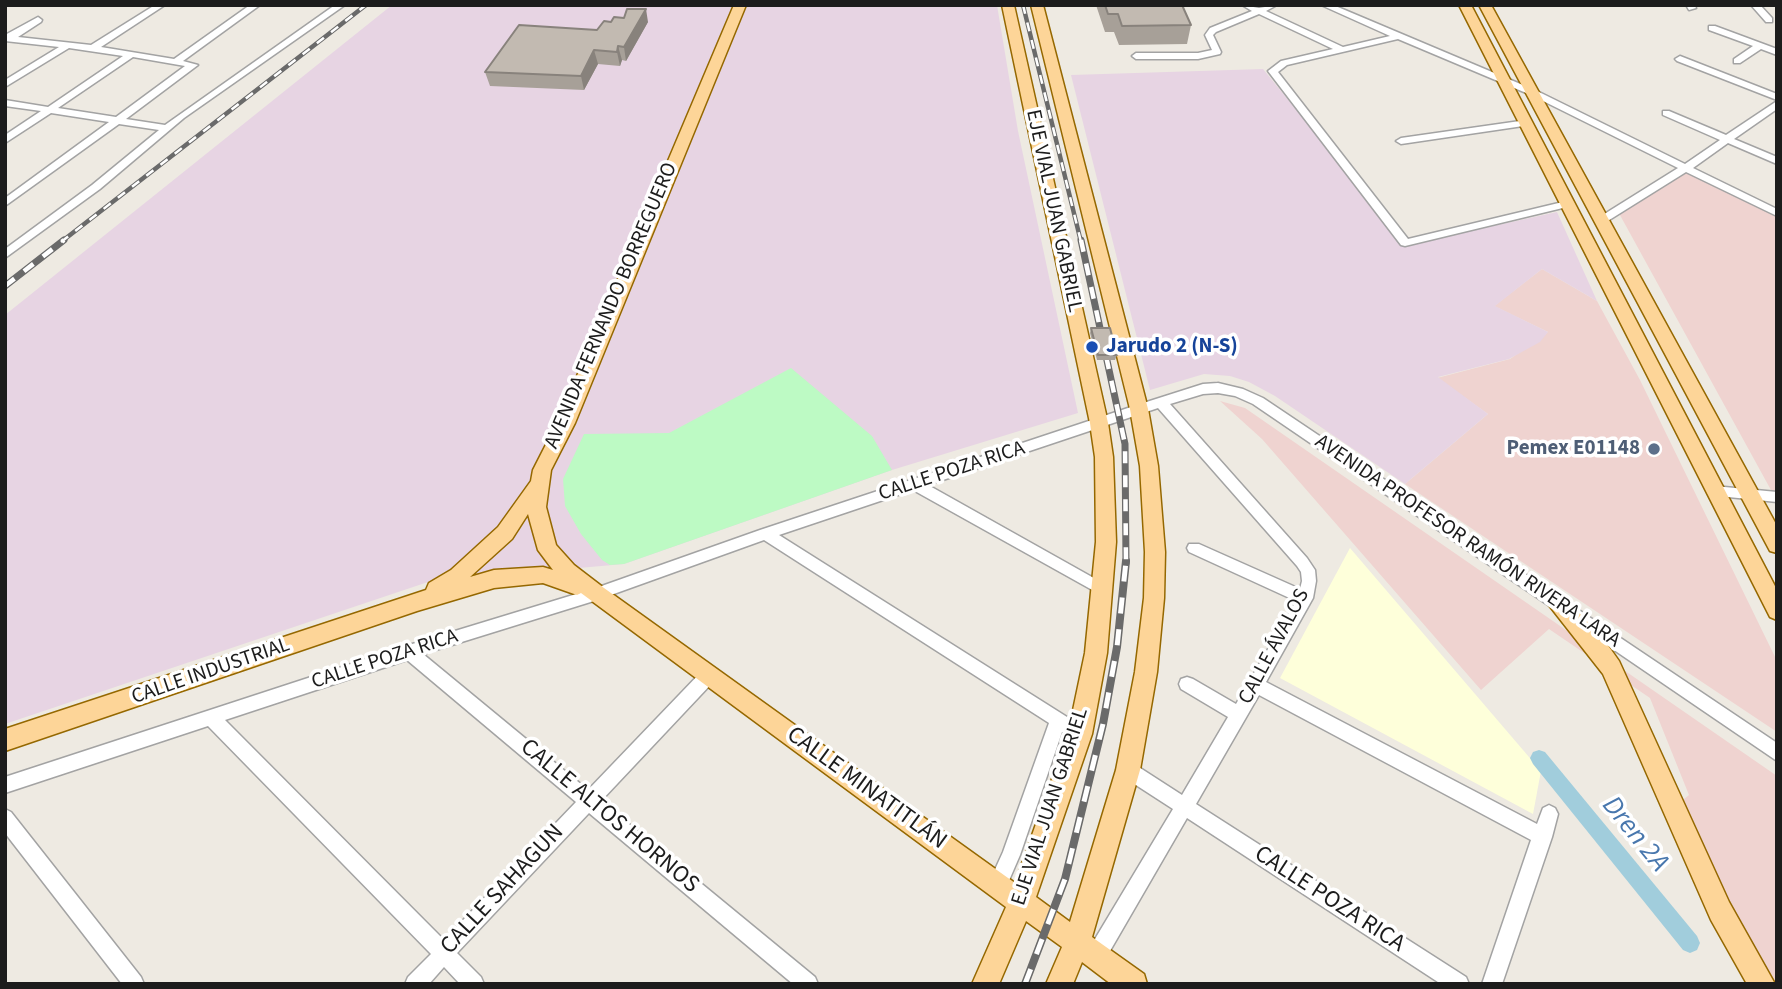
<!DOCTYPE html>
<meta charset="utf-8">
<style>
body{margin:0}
#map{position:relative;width:1782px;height:989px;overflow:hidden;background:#eeeae2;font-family:"Source Sans 3",sans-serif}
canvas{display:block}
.frame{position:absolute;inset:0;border:7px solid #1c1c1c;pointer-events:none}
</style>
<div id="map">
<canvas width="1782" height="989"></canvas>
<div class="frame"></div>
</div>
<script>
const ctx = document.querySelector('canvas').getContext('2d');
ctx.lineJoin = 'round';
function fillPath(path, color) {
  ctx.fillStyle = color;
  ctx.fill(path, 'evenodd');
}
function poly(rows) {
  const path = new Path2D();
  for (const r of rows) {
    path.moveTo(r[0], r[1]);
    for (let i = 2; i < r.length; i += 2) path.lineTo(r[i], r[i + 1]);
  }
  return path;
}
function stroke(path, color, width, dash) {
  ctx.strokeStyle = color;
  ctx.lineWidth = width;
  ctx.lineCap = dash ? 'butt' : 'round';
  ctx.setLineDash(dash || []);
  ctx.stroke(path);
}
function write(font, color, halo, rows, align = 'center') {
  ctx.font = font + ' "Source Sans 3",sans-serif';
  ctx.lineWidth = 7;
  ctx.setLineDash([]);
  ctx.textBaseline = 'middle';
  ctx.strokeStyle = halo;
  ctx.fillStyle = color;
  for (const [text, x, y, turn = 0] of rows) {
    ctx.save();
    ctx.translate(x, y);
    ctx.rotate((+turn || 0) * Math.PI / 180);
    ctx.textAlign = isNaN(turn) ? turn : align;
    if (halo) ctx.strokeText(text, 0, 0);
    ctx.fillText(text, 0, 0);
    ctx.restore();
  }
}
fillPath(poly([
 [1682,170,1777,217,1777,501,1615,206],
 [1542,269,1597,301,1640,380,1777,661,1777,732,1405,484,1488,414,1437,378,1510,359,1548,332,1494,306],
 [1220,401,1245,408,1777,776,1777,984,1774,984,1751,947,1716,877,1683,800,1689,795,1650,698,1549,629,1481,690,1262,439]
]), '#efd3d0');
fillPath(poly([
 [392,5,997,5,1018,131,1078,413,892,470,624,564,431,581,5,724,5,315],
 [1263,69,1407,245,1557,212,1597,301,1542,269,1495,306,1548,332,1540,342,1509,359,1438,377,1488,414,1405,484,1275,396,1249,382,1230,376,1204,374,1150,390,1071,75]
]), '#e7d4e3');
fillPath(poly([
 [1350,548,1541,771,1533,814,1280,678]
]), '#feffda');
fillPath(poly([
 [791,368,872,436,892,470,624,564,610,565,602,560,581,534,565,506,563,479,584,434,669,433]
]), '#bdfac4');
fillPath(poly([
 [1539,750,1545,752,1697,936,1700,943,1697,950,1690,953,1683,950,1533,764,1530,758,1533,752,1539,750]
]), '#a1cddc');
const minor = poly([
 [155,5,165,5,101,47,174,59,250,5,260,5,183,61,198,65,126,119,165,125,335,5,345,5,184,118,100,189,5,258,5,249,92,185,159,130,119,124,5,206,5,198,109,122,51,113,5,143,5,135,41,111,5,106,5,100,48,107,123,56,69,48,5,87,5,80,59,47,5,41,5,35,38,17,42,20,41,22,18,37,91,45,155,5],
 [133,57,185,66,116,117,58,108,133,57],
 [1242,5,1259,8,1277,5,1266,11,1343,47,1390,36,1321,5,1333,5,1537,91,1685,164,1720,140,1663,115,1663,111,1669,111,1726,135,1777,101,1777,109,1734,139,1777,157,1777,164,1728,143,1693,168,1777,209,1777,216,1686,172,1606,222,1598,222,1598,218,1678,168,1531,95,1398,39,1287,65,1278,72,1408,239,1567,201,1572,204,1571,206,1405,246,1401,245,1268,71,1281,61,1333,49,1259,14,1216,32,1213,35,1221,52,1220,54,1198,59,1136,59,1132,56,1136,53,1198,53,1212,50,1205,35,1210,28,1252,11,1242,5],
 [1686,5,1694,5,1696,8,1689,10,1686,5],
 [1751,5,1760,5,1772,18,1772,22,1766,22,1751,5],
 [1709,26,1715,26,1777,49,1777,55,1761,49,1740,63,1734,63,1734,59,1753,46,1709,30,1709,26],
 [1680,56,1777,94,1777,100,1677,61,1675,59,1680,56],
 [1527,120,1530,121,1530,125,1401,144,1396,141,1401,138,1527,120],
 [1218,383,1243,389,1263,398,1777,743,1777,761,1253,404,1235,396,1218,393,1203,394,1170,404,1307,558,1315,570,1316,581,1313,598,1266,682,1537,824,1543,808,1549,805,1555,808,1558,814,1552,837,1502,984,1482,984,1531,840,1259,695,1196,804,1466,977,1469,984,1441,984,1187,818,1103,963,1096,966,1089,963,1086,956,1089,949,1173,809,1122,776,1119,770,1122,764,1128,762,1134,764,1182,795,1228,717,1181,689,1179,684,1181,679,1187,677,1193,679,1236,704,1296,601,1189,552,1187,548,1189,544,1199,544,1300,589,1302,581,1301,572,1297,566,1158,408,928,485,1108,586,1111,590,1108,594,1103,596,913,490,779,535,1086,729,1088,734,1086,739,1080,742,1062,732,1020,855,1004,892,997,894,990,892,988,885,1003,852,1049,723,764,540,597,600,423,654,588,790,703,670,709,668,715,670,717,675,715,680,601,801,815,977,818,984,793,984,589,813,457,953,481,977,484,984,460,984,444,967,429,984,405,984,408,977,431,954,208,726,5,793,5,777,409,645,596,588,760,530,1134,406,1203,384,1218,383],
 [407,660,576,802,444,940,225,720,407,660],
 [1714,486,1777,492,1777,502,1709,495,1707,491,1709,487,1714,486],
 [5,809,11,812,141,977,144,984,122,984,5,833,5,809]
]);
const major = poly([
 [734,5,746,5,575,423,551,470,546,507,556,545,574,565,604,588,1015,883,1068,734,1085,653,1096,542,1095,457,1090,423,1002,5,1014,5,1108,423,1113,457,1116,542,1107,653,1092,734,1036,897,1070,922,1116,770,1135,672,1144,598,1145,552,1140,466,1130,409,1031,5,1043,5,1148,409,1158,466,1165,552,1164,598,1157,672,1140,770,1092,937,1144,974,1147,984,1111,984,1082,962,1073,984,1046,984,1062,947,1026,921,999,984,972,984,1006,907,581,593,577,595,543,583,494,588,417,611,5,751,5,729,426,590,429,583,451,570,498,527,531,481,533,470,557,423,734,5],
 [528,514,538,550,553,570,543,567,494,570,470,577,512,539,528,514],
 [1459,5,1471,5,1777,590,1777,620,1770,617,1459,5],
 [1479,5,1491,5,1777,526,1777,553,1770,551,1479,5],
 [1558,595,1565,598,1602,637,1619,661,1729,902,1775,984,1747,984,1711,920,1603,674,1548,604,1551,598,1558,595]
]);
stroke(minor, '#a3a3a3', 3);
stroke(major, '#956800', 3);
fillPath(minor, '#fff');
fillPath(major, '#fdd598');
const railFar2 = poly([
 [1023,5,1081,242],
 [61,242,366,5]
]);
const railFar1 = poly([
 [1081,240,1125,444,1126,563],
 [5,286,64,240]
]);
const rail = poly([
 [1025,984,1065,879,1103,724,1117,647,1126,561]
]);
stroke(railFar2, '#6a6a6a', 4.5);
stroke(railFar1, '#6a6a6a', 7);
stroke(rail, '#6a6a6a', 8);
stroke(railFar2, '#fff', 2.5, [9]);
stroke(railFar1, '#fff', 4.5, [12]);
stroke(rail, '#fff', 5, [16]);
fillPath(poly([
 [1096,5,1182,5,1191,25,1187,44,1119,45,1114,32,1105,32],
 [611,22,648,22,626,61,622,60,620,66,598,64,584,90,490,86,485,72,597,30],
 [1091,328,1117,355,1115,360,1097,360,1090,333]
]), '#a7a098');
fillPath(poly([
 [646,9,648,22,626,61,624,47],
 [618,46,622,60,620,66,617,52],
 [594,50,598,64,584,90,581,76]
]), '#88827c');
const building = poly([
 [1105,5,1182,5,1191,25,1122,26,1118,14,1108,14,1105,5],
 [627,9,646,9,624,47,618,46,617,52,594,50,581,76,485,72,519,25,597,30,604,21,611,22,614,17,624,18,627,9],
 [1091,328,1110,328,1117,355,1098,355,1091,328]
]);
fillPath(building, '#c2bab1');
stroke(building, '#88827c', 2);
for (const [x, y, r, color] of [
 [1092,347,7,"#1a4fb4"],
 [1654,449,7,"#5c6f8a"]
]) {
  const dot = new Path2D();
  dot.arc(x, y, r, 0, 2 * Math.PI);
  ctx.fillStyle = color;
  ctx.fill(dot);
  stroke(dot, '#fff', 2.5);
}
write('21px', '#1c1c1c', '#fff', [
 ["EJE VIAL JUAN GABRIEL",1053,211,78],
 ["AVENIDA FERNANDO BORREGUERO",612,306,-67],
 ["CALLE POZA RICA",952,472,-18],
 ["AVENIDA PROFESOR RAMÓN RIVERA LARA",1467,542,34],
 ["CALLE ÁVALOS",1275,647,-62],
 ["CALLE POZA RICA",385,660,-18],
 ["CALLE INDUSTRIAL",211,672,-19],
 ["EJE VIAL JUAN GABRIEL",1051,807,-72]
]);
write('bold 21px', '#164399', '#fff', [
 ["Jarudo 2 (N-S)",1106,347]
], 'left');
write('bold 21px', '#4e5e75', '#fff', [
 ["Pemex E01148",1640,449]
], 'right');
write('24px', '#1c1c1c', '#fff', [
 ["CALLE MINATITLÁN",866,789,36],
 ["CALLE ALTOS HORNOS",609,817,40],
 ["CALLE SAHAGUN",503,890,-47],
 ["CALLE POZA RICA",1329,900,33]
]);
write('italic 28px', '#4877ad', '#fff', [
 ["Dren 2A",1634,835,51]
]);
</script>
